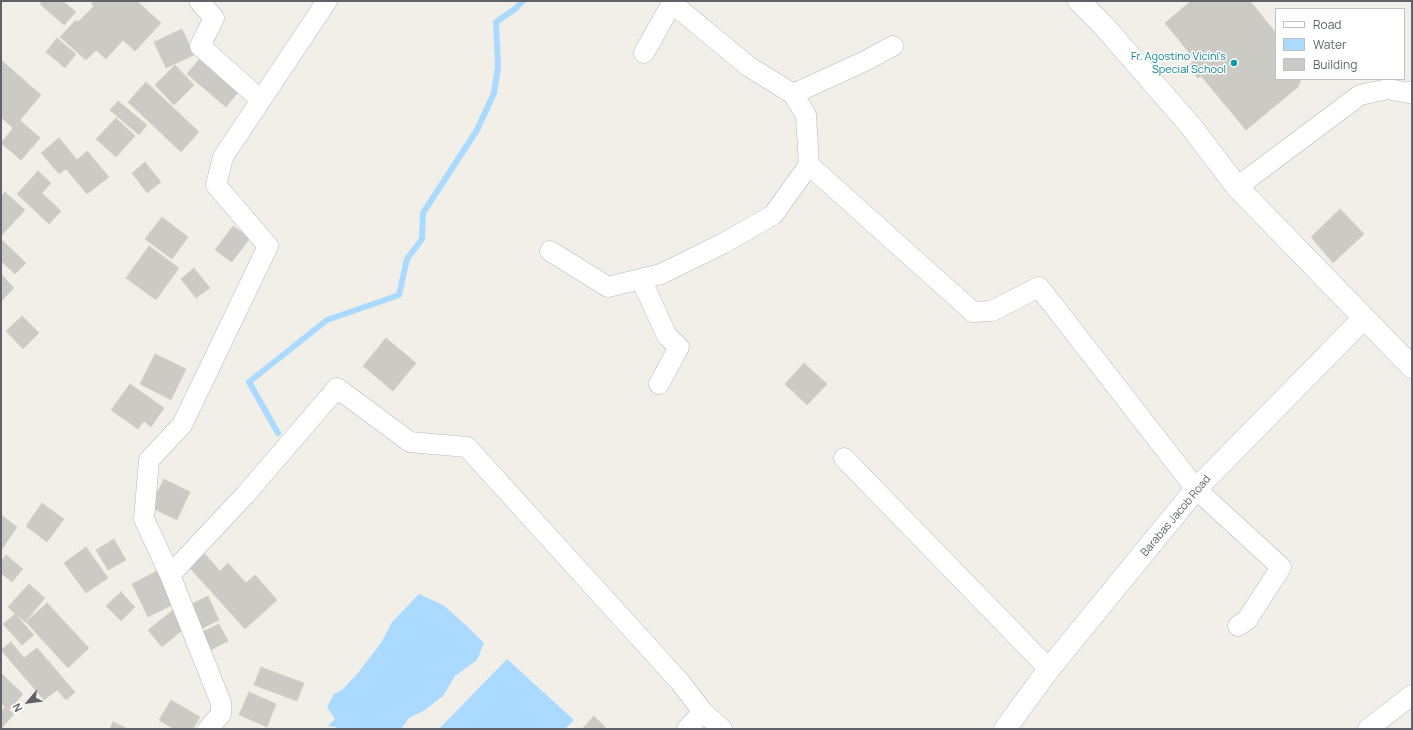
<!DOCTYPE html>
<style>
body{margin:0}
#map{position:relative;width:1413px;height:730px;overflow:hidden;background:#f1efe8;font-family:Manrope,sans-serif}
canvas{display:block}
.frame{position:absolute;inset:0;border:2px solid #5f6368;pointer-events:none}
.legend{position:absolute;left:1275px;top:8px;width:130px;height:72px;box-sizing:border-box;background:#fff;border:1px solid #bfc1c3;margin:0;padding:5px 7px;list-style:none;font-size:12px;color:#5f6368}
.legend li{display:flex;align-items:center;gap:8px;height:20px}
.legend b{width:20px;border:1px solid #bfc1c3}
.north{position:absolute;left:8px;top:682px;width:40px;height:40px;-webkit-text-stroke:3px #fff;paint-order:stroke;rotate:242deg;font-size:11px;font-weight:700;line-height:16px;text-align:center;color:#5f6368}
.north::after{content:'';display:block;margin:auto;width:14px;height:18px;background:#5f6368;clip-path:polygon(50% 0,100% 100%,50% 72%,0 100%)}
</style>
<div id="map">
<canvas width="1413" height="730"></canvas>
<div class="frame"></div>
<ul class="legend">
<li><b style="height:5px;background:#fff"></b>Road</li>
<li><b style="height:11px;background:#aadaff"></b>Water</li>
<li><b style="height:11px;background:#cccac5"></b>Building</li>
</ul>
<div class="north">N</div>
</div>
<script>
const ctx = document.querySelector('canvas').getContext('2d');
ctx.lineJoin = 'round';
function fillPath(path, color) {
  ctx.fillStyle = color;
  ctx.fill(path, 'evenodd');
}
function poly(rows) {
  const path = new Path2D();
  for (const r of rows) {
    path.moveTo(r[0], r[1]);
    for (let i = 2; i < r.length; i += 2) path.lineTo(r[i], r[i + 1]);
  }
  return path;
}
function stroke(path, color, width, dash) {
  ctx.strokeStyle = color;
  ctx.lineWidth = width;
  ctx.lineCap = dash ? 'butt' : 'round';
  ctx.setLineDash(dash || []);
  ctx.stroke(path);
}
function write(font, color, halo, rows, align = 'center') {
  ctx.font = font + ' Manrope,sans-serif';
  ctx.lineWidth = 3;
  ctx.setLineDash([]);
  ctx.textBaseline = 'middle';
  ctx.strokeStyle = halo;
  ctx.fillStyle = color;
  for (const [text, x, y, turn = 0] of rows) {
    ctx.save();
    ctx.translate(x, y);
    ctx.rotate((+turn || 0) * Math.PI / 180);
    ctx.textAlign = isNaN(turn) ? turn : align;
    if (halo) ctx.strokeText(text, 0, 0);
    ctx.fillText(text, 0, 0);
    ctx.restore();
  }
}
fillPath(poly([
 [419,594,443,605,469,628,484,643,477,660,455,676,443,696,425,710,409,718,401,729,337,729,336,727,328,726,335,719,327,707,334,694,342,690,357,674,381,643,392,622],
 [507,659,574,720,565,729,439,729]
]), '#aadaff');
stroke(poly([
 [278,433,249,382,327,320,399,295,407,259,422,239,423,213,477,130,494,93,498,67,496,22,515,9,523,1]
]), '#aadaff', 6);
const building = poly([
 [43,1,63,1,76,12,64,25,40,4,43,1],
 [95,1,137,1,161,23,135,51,123,40,106,59,96,50,86,60,60,37,76,20,78,22,94,6,91,4,95,1],
 [1191,1,1250,1,1276,33,1276,79,1301,79,1298,87,1246,130,1201,76,1198,78,1188,66,1195,60,1165,23,1191,1],
 [182,29,194,55,166,68,154,42,182,29],
 [57,38,76,54,65,68,46,52,57,38],
 [201,57,240,90,226,107,187,74,201,57],
 [1,60,41,95,20,120,40,138,21,160,1,143,13,128,1,117,1,60],
 [175,65,194,85,174,105,155,85,175,65],
 [146,82,199,132,181,152,128,102,146,82],
 [118,101,147,125,139,135,110,110,118,101],
 [116,118,135,136,116,157,96,139,116,118],
 [59,138,77,160,87,151,109,177,87,194,66,169,59,174,41,153,59,138],
 [145,162,161,182,147,193,132,173,145,162],
 [38,171,51,183,42,193,61,211,49,224,17,194,38,171],
 [5,192,25,210,1,236,1,196,5,192],
 [1340,209,1364,234,1333,263,1311,237,1340,209],
 [162,217,188,237,172,259,145,239,162,217],
 [233,226,250,238,232,262,215,250,233,226],
 [3,241,26,263,15,274,1,261,1,243,3,241],
 [149,246,179,268,156,300,126,278,149,246],
 [194,268,210,288,196,298,181,279,194,268],
 [1,274,14,288,1,301,1,274],
 [22,316,39,333,23,349,6,331,22,316],
 [386,338,416,363,393,391,363,366,386,338],
 [155,354,186,369,171,400,140,384,155,354],
 [804,363,827,384,807,405,785,384,804,363],
 [130,384,164,408,151,427,144,421,138,429,111,410,130,384],
 [164,479,190,492,177,520,150,507,164,479],
 [42,503,64,519,47,542,26,526,42,503],
 [1,515,17,527,2,549,1,548,1,515],
 [114,539,126,560,108,570,96,550,114,539],
 [86,547,108,578,86,593,64,563,86,547],
 [204,553,220,571,228,563,246,583,255,575,277,600,245,629,189,567,204,553],
 [6,555,23,569,12,582,1,573,1,561,6,555],
 [157,571,174,604,148,617,132,584,157,571],
 [29,584,45,598,25,622,8,607,29,584],
 [121,592,135,607,121,621,106,606,121,592],
 [208,596,219,620,199,630,188,606,208,596],
 [47,603,89,648,68,668,26,622,47,603],
 [173,610,186,627,162,647,148,630,173,610],
 [15,614,34,635,22,645,3,624,15,614],
 [219,624,228,641,211,650,202,632,219,624],
 [11,642,24,658,37,648,75,692,66,700,57,690,44,700,1,650,11,642],
 [261,667,304,683,297,701,254,685,261,667],
 [1,673,23,694,9,710,1,703,1,673],
 [249,692,276,704,267,727,239,715,249,692],
 [171,700,200,717,193,729,174,729,159,720,171,700],
 [5,707,14,714,1,729,1,712,5,707],
 [594,716,607,729,582,729,594,716],
 [113,722,128,729,110,729,113,722]
]);
fillPath(building, '#cccac5');
stroke(building, '#d6d1c6', 1);
const minor = poly([
 [199,1,214,18,200,46,261,100],
 [793,94,865,61,893,46],
 [809,165,973,312,992,311,1039,287,1196,489,1281,567,1247,620,1238,626],
 [1237,187,1360,95,1388,89,1409,93,1412,91],
 [550,251,608,287,661,274,724,243,773,215,809,165,806,115,793,94,748,66,672,3,644,53],
 [641,279,667,336,679,347,659,384],
 [844,458,1049,669],
 [170,575,245,495,337,388,410,442,467,447,680,682,703,712,722,729],
 [208,729,221,714,221,703,170,575,144,519,149,460,182,425,268,246,216,185,223,157,327,1],
 [687,729,703,712],
 [1368,729,1412,695]
]);
const tertiary = poly([
 [1005,729,1049,669,1196,489,1364,318]
]);
const secondary = poly([
 [1079,1,1103,25,1190,125,1237,187,1412,367]
]);
stroke(minor, '#b5b8bc', 21);
stroke(tertiary, '#b5b8bc', 23);
stroke(secondary, '#b6babf', 23);
stroke(minor, '#fff', 20);
stroke(tertiary, '#fff', 22);
stroke(secondary, '#fff', 22);
for (const [x, y, r, color] of [
 [1234,63,4,"#0f9aa8"]
]) {
  const dot = new Path2D();
  dot.arc(x, y, r, 0, 2 * Math.PI);
  ctx.fillStyle = color;
  ctx.fill(dot);
  stroke(dot, '#fff', 1.5);
}
write('11px', '#0d838f', '#fff', [
 ["Fr. Agostino Vicini's",1226,57],
 ["Special School",1226,70]
], 'right');
write('11px', '#5f6368', '#fff', [
 ["Barabas Jacob Road",1176,516,-50]
]);
</script>
